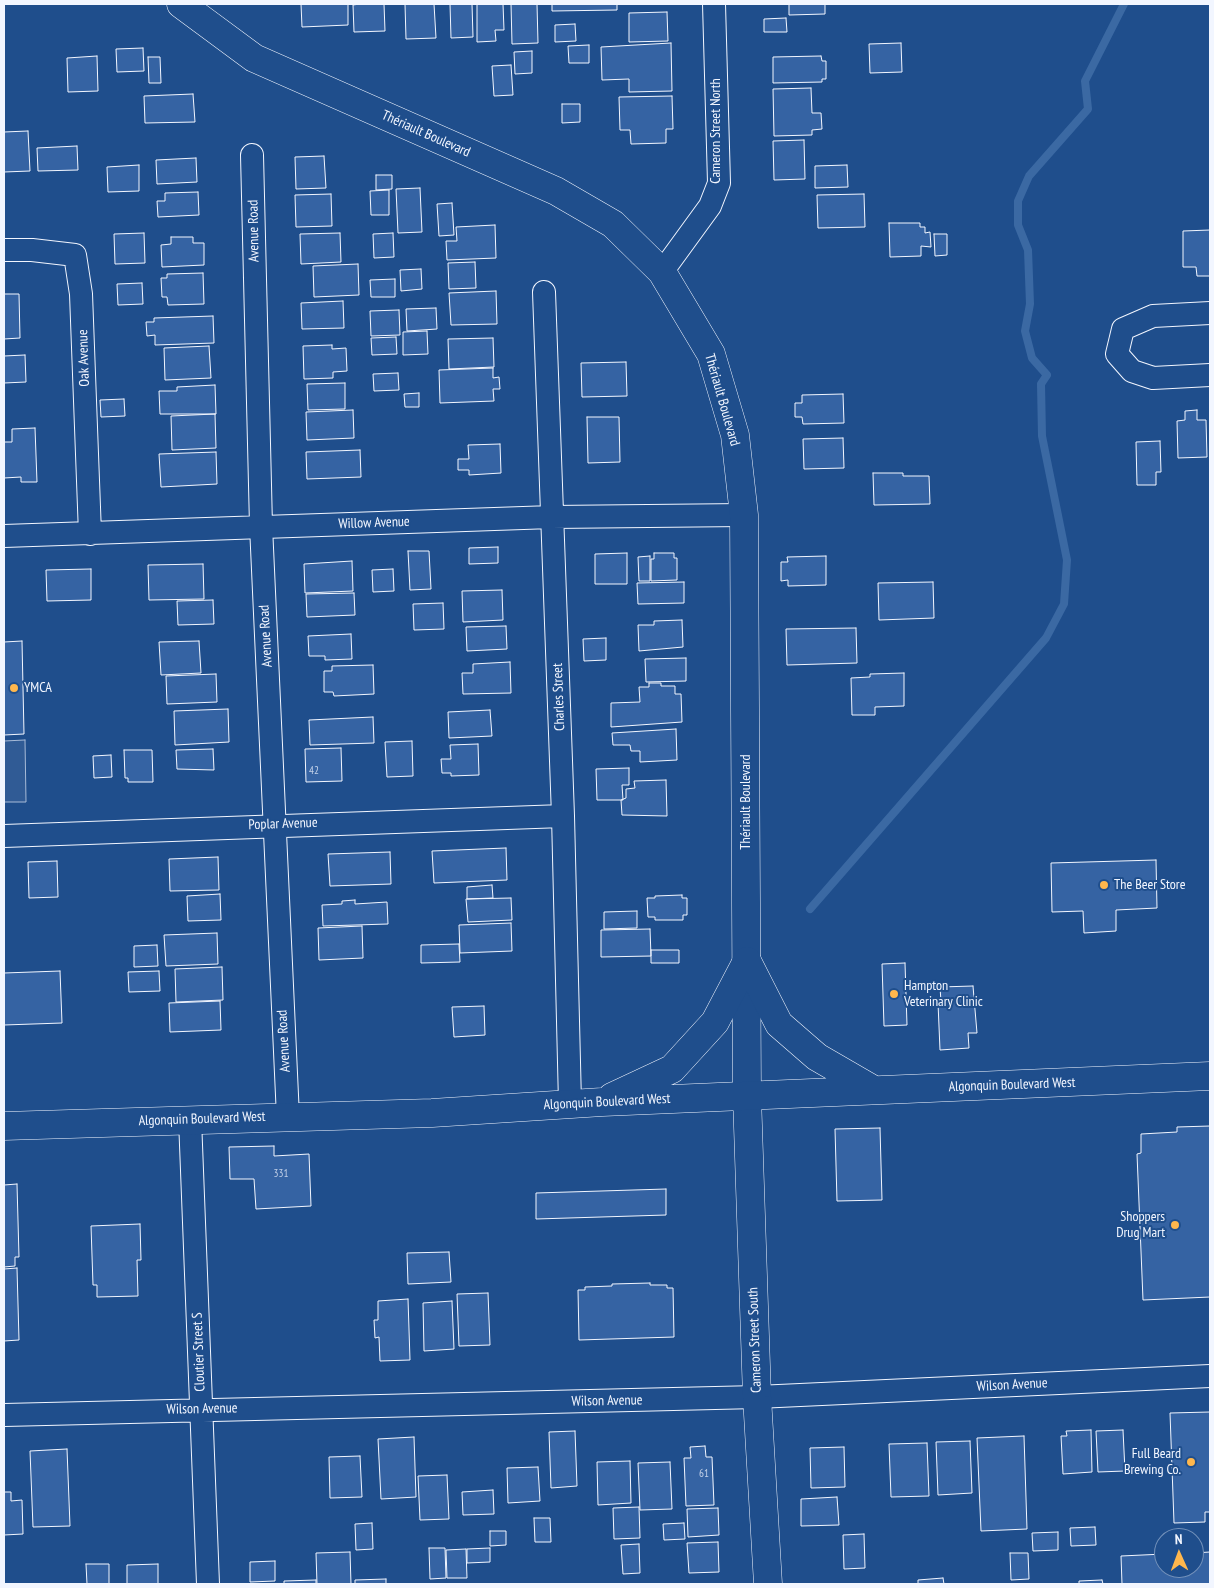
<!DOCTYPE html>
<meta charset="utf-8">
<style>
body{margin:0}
#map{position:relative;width:1214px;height:1588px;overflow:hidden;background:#1f4e8c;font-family:"PT Sans Narrow",sans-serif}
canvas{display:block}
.frame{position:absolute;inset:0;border:5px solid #f2f6ff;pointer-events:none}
.north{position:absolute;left:1154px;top:1528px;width:50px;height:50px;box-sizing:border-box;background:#1f4e8c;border:1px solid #7391ba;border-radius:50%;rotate:358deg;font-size:14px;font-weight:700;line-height:20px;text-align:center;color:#f2f6ff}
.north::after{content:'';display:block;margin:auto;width:18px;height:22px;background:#ffb74d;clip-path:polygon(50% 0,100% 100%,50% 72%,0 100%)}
</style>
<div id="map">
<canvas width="1214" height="1588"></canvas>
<div class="frame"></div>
<div class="north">N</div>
</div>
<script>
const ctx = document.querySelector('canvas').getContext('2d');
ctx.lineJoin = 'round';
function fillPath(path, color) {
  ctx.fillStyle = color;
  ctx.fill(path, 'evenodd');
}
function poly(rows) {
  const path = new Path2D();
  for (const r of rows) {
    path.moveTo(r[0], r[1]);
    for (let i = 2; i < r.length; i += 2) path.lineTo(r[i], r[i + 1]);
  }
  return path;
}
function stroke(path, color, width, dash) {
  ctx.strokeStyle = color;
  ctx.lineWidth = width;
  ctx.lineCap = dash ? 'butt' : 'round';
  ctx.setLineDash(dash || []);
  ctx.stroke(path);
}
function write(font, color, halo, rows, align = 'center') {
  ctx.font = font + ' "PT Sans Narrow",sans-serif';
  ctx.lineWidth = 4;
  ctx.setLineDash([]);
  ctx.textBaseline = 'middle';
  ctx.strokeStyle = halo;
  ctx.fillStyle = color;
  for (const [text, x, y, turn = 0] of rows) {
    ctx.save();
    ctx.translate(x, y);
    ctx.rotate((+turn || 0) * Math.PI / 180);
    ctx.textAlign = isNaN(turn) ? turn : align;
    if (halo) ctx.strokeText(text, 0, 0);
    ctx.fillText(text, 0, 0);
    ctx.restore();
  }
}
const parking = poly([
 [25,740,26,802,4,802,4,741,25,740]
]);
fillPath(parking, '#305b95');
stroke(parking, '#a8bbd7', 1);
stroke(poly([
 [810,909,1046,638,1064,604,1067,560,1042,436,1041,384,1047,375,1032,358,1025,331,1030,304,1028,250,1018,225,1018,201,1029,176,1088,109,1085,81,1124,4]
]), '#3b69a3', 8);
const building = poly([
 [301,4,348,4,348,25,302,27,301,4],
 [360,4,384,4,385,31,354,32,353,5,360,4],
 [405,4,434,4,436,38,406,39,405,4],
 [450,4,472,4,473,37,451,38,450,4],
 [477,4,503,4,504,30,495,30,496,41,477,42,477,4],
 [511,4,537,4,538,43,512,44,511,4],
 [552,4,617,4,617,10,552,11,552,4],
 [789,4,825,4,825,14,789,15,789,4],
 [667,12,668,41,629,42,629,13,667,12],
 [786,18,787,32,764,32,764,19,786,18],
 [575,24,576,41,555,42,555,25,575,24],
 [671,43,672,91,629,92,629,79,602,80,601,47,671,43],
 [901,43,902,72,870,73,869,44,901,43],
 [589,45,589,63,569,63,568,46,589,45],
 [143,48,144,71,117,72,116,49,143,48],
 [532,51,532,73,515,74,514,52,532,51],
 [97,56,98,91,68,92,67,58,97,56],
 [821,56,822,61,826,61,826,79,822,79,822,82,773,83,773,57,821,56],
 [148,57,160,57,161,83,149,83,148,57],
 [511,65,513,95,494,96,492,66,511,65],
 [811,88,812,113,821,113,822,129,812,130,812,135,774,136,773,89,811,88],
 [193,94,195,122,145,123,144,96,193,94],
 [672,96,673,129,666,129,666,143,631,144,630,130,620,130,619,97,672,96],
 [562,104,580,104,580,122,562,123,562,104],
 [28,131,30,171,4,172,4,132,28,131],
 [804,140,805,179,774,180,773,141,804,140],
 [77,146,78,170,38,171,37,148,77,146],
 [324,156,326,188,296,189,295,157,324,156],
 [196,158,197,182,157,184,156,160,196,158],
 [139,165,139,191,108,192,107,167,139,165],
 [847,165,848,187,815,188,815,166,847,165],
 [376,175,392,175,392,189,376,190,376,175],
 [420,188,422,232,398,233,396,189,420,188],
 [389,190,389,215,371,215,370,191,389,190],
 [198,192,199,215,158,217,157,201,165,201,165,193,198,192],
 [331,194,332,226,296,227,295,195,331,194],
 [864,194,865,227,818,228,817,195,864,194],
 [452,203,454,235,439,236,437,204,452,203],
 [889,223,920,223,920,227,925,227,925,233,930,232,931,247,921,246,921,256,890,257,889,223],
 [495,225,496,258,447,260,446,241,457,241,456,227,495,225],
 [1210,230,1210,276,1197,276,1196,267,1183,267,1183,231,1210,230],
 [144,233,145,263,115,264,114,234,144,233],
 [340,233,341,262,301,264,300,234,340,233],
 [393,233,394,257,374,258,373,234,393,233],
 [934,234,947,234,947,255,935,256,934,234],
 [171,237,193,237,193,243,204,243,204,265,162,267,161,245,171,244,171,237],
 [475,262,476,288,449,289,448,263,475,262],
 [358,264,359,295,314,297,313,266,358,264],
 [421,269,422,289,401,291,400,270,421,269],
 [203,273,204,304,168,305,167,297,162,297,161,278,167,278,167,274,203,273],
 [395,279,395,297,371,297,370,280,395,279],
 [142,283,143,304,118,305,117,284,142,283],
 [496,291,497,324,451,325,449,293,496,291],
 [4,294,19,294,20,338,4,339,4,294],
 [343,301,344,328,302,329,301,303,343,301],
 [436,308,437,329,407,331,406,309,436,308],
 [399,310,400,335,371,336,370,311,399,310],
 [213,316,214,343,155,345,155,335,147,336,146,322,154,322,154,318,213,316],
 [427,331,428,354,403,355,403,332,427,331],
 [396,337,397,354,372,355,371,338,396,337],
 [493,338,494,367,449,369,448,339,493,338],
 [332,345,332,349,346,348,347,371,333,372,333,378,304,379,303,346,332,345],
 [209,346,211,378,165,380,164,348,209,346],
 [25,355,26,382,4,383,4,356,25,355],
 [626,362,627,396,582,397,581,363,626,362],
 [493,368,493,378,499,377,500,389,493,389,494,401,440,403,439,370,493,368],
 [398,373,399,390,374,391,373,374,398,373],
 [345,383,345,409,308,410,307,384,345,383],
 [215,385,216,414,160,414,159,391,177,391,177,387,215,385],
 [419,393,419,407,405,407,404,394,419,393],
 [843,394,844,423,803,424,802,417,795,417,795,403,802,403,802,395,843,394],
 [124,399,125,416,101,417,100,400,124,399],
 [353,410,354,438,307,440,306,412,353,410],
 [1197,410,1197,420,1206,420,1207,457,1178,458,1177,421,1185,420,1185,411,1197,410],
 [215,414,216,448,172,450,171,416,215,414],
 [587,417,619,417,620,462,588,463,587,417],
 [35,428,37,482,21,482,21,477,4,478,4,442,12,442,12,429,35,428],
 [843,438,844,468,804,469,803,439,843,438],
 [1160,441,1161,472,1156,472,1156,485,1137,485,1136,442,1160,441],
 [500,444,501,473,469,475,469,470,458,470,458,459,469,459,468,445,500,444],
 [360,450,361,477,307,479,306,452,360,450],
 [216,452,217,484,161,487,159,454,216,452],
 [873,473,903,473,903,476,929,476,930,504,874,505,873,473],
 [498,547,498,563,469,564,469,548,498,547],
 [408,551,429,551,431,589,410,590,408,551],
 [627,553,627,584,595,584,595,554,627,553],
 [654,553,674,553,674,558,677,558,677,580,651,581,651,559,654,559,654,553],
 [650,556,650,581,639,581,638,557,650,556],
 [826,556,826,585,788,586,788,580,781,581,781,562,788,562,787,557,826,556],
 [352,561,353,591,305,593,304,564,352,561],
 [203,564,204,599,149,600,148,565,203,564],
 [91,569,91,600,47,601,46,570,91,569],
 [393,569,394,591,373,592,372,570,393,569],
 [684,582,684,603,638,604,637,583,684,582],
 [933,582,934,618,879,620,878,583,933,582],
 [502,590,503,620,463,622,462,591,502,590],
 [354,593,355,615,307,617,306,594,354,593],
 [213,600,214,624,178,625,177,601,213,600],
 [443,603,444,629,414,630,413,604,443,603],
 [682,620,683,647,639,651,638,625,654,625,654,621,682,620],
 [506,626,507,649,467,651,466,627,506,626],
 [856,628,857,663,787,665,786,629,856,628],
 [351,634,352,659,325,660,325,656,309,656,308,636,351,634],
 [606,638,606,660,584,661,583,639,606,638],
 [22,641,24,734,4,735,4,642,22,641],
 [199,641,201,673,161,675,159,642,199,641],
 [686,658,686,681,646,682,645,659,686,658],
 [510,662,511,693,463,694,462,673,473,673,473,664,510,662],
 [373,665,374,694,334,696,333,692,324,692,324,671,332,671,332,666,373,665],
 [904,673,904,706,875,707,875,715,852,715,851,678,870,677,870,674,904,673],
 [216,674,217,702,167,704,166,676,216,674],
 [649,683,661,683,661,686,675,686,675,694,681,694,682,722,611,727,611,703,640,702,639,687,649,687,649,683],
 [228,709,229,742,175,745,174,711,228,709],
 [490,710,492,736,449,738,448,712,490,710],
 [373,717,374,743,310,745,309,720,373,717],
 [676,729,677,760,640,762,640,751,631,751,630,745,613,745,612,733,676,729],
 [412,741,413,776,387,777,385,742,412,741],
 [478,744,479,775,451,776,451,773,442,773,441,759,451,759,450,745,478,744],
 [341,748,342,781,306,782,305,749,341,748],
 [213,749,214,770,177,769,176,750,213,749],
 [124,750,152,750,153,782,128,782,128,778,125,778,124,750],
 [111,755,112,777,94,778,93,756,111,755],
 [629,768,629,785,622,785,623,800,597,800,596,769,629,768],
 [666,780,667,816,622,815,621,800,626,798,626,789,635,788,634,781,666,780],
 [506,848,507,880,434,883,432,851,506,848],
 [390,852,391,884,330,886,328,854,390,852],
 [218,857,219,890,170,891,169,859,218,857],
 [1156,860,1157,908,1116,910,1116,931,1084,933,1083,911,1052,912,1051,863,1156,860],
 [57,861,58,897,29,898,28,862,57,861],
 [492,885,493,898,467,899,467,887,492,885],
 [220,894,221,920,188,921,187,896,220,894],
 [682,895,682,898,687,898,687,915,683,915,683,920,655,920,655,917,648,917,647,898,655,898,655,896,682,895],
 [511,898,512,920,468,922,466,899,511,898],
 [355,900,355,904,387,902,388,924,323,926,322,905,342,904,342,901,355,900],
 [637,911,637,928,604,929,604,912,637,911],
 [511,923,512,951,460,953,459,925,511,923],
 [362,926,363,958,319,960,318,928,362,926],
 [650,929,651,956,601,957,601,930,650,929],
 [217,933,218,964,166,966,164,935,217,933],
 [459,944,460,962,421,963,421,945,459,944],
 [157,945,158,966,134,967,134,946,157,945],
 [651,950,679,950,679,963,651,963,651,950],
 [905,963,907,1025,884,1026,882,964,905,963],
 [222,967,223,1000,176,1002,175,969,222,967],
 [60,971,62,1023,4,1025,4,973,60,971],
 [159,971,160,991,129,992,128,972,159,971],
 [973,986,977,1033,968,1033,969,1048,940,1050,938,1003,941,1002,940,987,973,986],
 [220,1001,221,1030,170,1032,169,1003,220,1001],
 [484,1006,485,1035,454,1037,452,1007,484,1006],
 [1210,1126,1210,1297,1143,1300,1137,1154,1141,1153,1141,1134,1177,1132,1177,1127,1210,1126],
 [880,1128,882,1200,837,1201,835,1129,880,1128],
 [274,1146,274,1156,309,1154,311,1206,256,1209,254,1179,230,1179,229,1147,274,1146],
 [17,1184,19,1257,15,1257,15,1266,4,1267,4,1185,17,1184],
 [666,1189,666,1215,536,1219,536,1193,666,1189],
 [140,1224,141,1260,137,1260,138,1296,97,1297,97,1285,93,1285,91,1226,140,1224],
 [449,1252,451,1282,408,1284,407,1253,449,1252],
 [17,1268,19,1340,4,1341,4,1269,17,1268],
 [650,1283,650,1285,667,1285,667,1288,673,1288,674,1337,579,1340,578,1290,585,1290,585,1287,612,1286,612,1284,650,1283],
 [488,1293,490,1345,459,1346,457,1294,488,1293],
 [408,1299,410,1360,380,1361,379,1337,375,1338,374,1320,378,1320,378,1301,408,1299],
 [452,1301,454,1349,424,1351,423,1303,452,1301],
 [1210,1412,1210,1512,1205,1512,1205,1522,1174,1523,1170,1413,1210,1412],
 [1091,1430,1092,1472,1063,1474,1061,1436,1067,1436,1066,1431,1091,1430],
 [1123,1430,1125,1471,1098,1472,1096,1431,1123,1430],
 [575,1431,577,1486,551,1488,549,1432,575,1431],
 [1024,1436,1027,1529,981,1531,977,1438,1024,1436],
 [414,1437,416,1497,381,1499,378,1439,414,1437],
 [970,1441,972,1493,938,1495,936,1442,970,1441],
 [927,1443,929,1496,891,1497,889,1444,927,1443],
 [705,1446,706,1457,712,1457,714,1505,686,1506,684,1458,691,1458,690,1447,705,1446],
 [844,1447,845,1487,811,1488,810,1448,844,1447],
 [67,1449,70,1526,33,1527,30,1451,67,1449],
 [360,1456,362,1497,330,1498,329,1457,360,1456],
 [630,1461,631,1503,598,1505,597,1462,630,1461],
 [670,1462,672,1509,640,1510,638,1463,670,1462],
 [538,1467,540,1501,508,1503,507,1468,538,1467],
 [447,1475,449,1519,420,1520,418,1476,447,1475],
 [493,1490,494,1514,463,1515,462,1492,493,1490],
 [4,1492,11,1492,11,1501,22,1500,23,1534,4,1535,4,1492],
 [837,1497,839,1525,801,1526,801,1499,837,1497],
 [639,1507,640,1538,614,1539,613,1508,639,1507],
 [718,1508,719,1535,688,1537,687,1509,718,1508],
 [534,1518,550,1518,551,1542,535,1542,534,1518],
 [372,1523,373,1549,356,1550,355,1524,372,1523],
 [684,1523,685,1539,664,1540,663,1524,684,1523],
 [1095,1527,1096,1545,1071,1546,1070,1528,1095,1527],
 [490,1531,506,1531,506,1545,490,1546,490,1531],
 [1058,1532,1058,1550,1033,1551,1032,1533,1058,1532],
 [864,1534,865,1568,844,1569,843,1535,864,1534],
 [718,1542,719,1572,689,1573,687,1543,718,1542],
 [639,1544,640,1573,623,1574,621,1545,639,1544],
 [429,1548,445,1548,446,1578,430,1579,429,1548],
 [490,1548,490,1562,467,1563,467,1549,490,1548],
 [466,1549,467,1578,447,1578,446,1550,466,1549],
 [350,1552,351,1584,317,1584,316,1553,350,1552],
 [1210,1552,1210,1584,1122,1584,1121,1556,1164,1554,1164,1568,1194,1568,1194,1553,1210,1552],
 [1010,1553,1028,1553,1029,1579,1011,1580,1010,1553],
 [275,1561,275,1581,250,1582,250,1562,275,1561],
 [86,1564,109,1564,109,1584,87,1584,86,1564],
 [158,1564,158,1584,127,1584,127,1565,158,1564],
 [943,1578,944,1584,918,1584,918,1580,943,1578],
 [386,1579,386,1584,355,1584,355,1580,386,1579],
 [316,1580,316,1584,284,1584,284,1581,316,1580],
 [1102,1580,1103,1584,1079,1584,1079,1581,1102,1580]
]);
fillPath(building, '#3563a3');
stroke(building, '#f2f6ff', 1);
const minor = poly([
 [252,155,261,526,288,1117],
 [4,250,32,250,75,255,81,294,90,534],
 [662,272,710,206,719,183,714,4],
 [544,292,563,816,570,1103],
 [1210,313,1153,316,1123,329,1117,354,1132,371,1153,378,1210,375],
 [4,536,552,517,744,515],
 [4,836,563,816],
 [190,1119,208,1584],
 [4,1415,757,1397,1210,1376]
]);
const tertiary = poly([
 [747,1096,757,1397,768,1584]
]);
const secondary = poly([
 [181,4,254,58,556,191,613,224,662,272,711,354,735,435,744,515,747,1096]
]);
const primary = poly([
 [747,961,779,1024,817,1057,874,1090],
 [612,1097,672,1069,715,1022,747,961],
 [4,1126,432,1113,602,1102,1210,1076]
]);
stroke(minor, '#f2f6ff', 24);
stroke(tertiary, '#f2f6ff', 29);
stroke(secondary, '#f2f6ff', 29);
stroke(primary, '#f2f6ff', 29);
stroke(minor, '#1f4e8c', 22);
stroke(tertiary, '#1f4e8c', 28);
stroke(secondary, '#1f4e8c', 28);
stroke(primary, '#1f4e8c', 28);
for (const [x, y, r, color] of [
 [14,688,5,"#ffb74d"],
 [1104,885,5,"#ffb74d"],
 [894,994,5,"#ffb74d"],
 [1175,1225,5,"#ffb74d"],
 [1191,1462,5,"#ffb74d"]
]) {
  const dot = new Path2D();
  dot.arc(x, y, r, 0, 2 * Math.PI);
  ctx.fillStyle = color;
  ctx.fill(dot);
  stroke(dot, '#1f4e8c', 2);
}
write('11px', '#c3d1e8', null, [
 ["42",314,771],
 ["331",281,1174],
 ["61",704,1474]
]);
write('14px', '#f2f6ff', '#1f4e8c', [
 ["Cameron Street North",716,131,-90],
 ["Thériault Boulevard",426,134,24],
 ["Avenue Road",254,231,-91],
 ["Oak Avenue",84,358,-92],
 ["Thériault Boulevard",722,400,74],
 ["Willow Avenue",374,523,-2],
 ["Avenue Road",266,636,-93],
 ["Charles Street",559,697,-92],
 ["Thériault Boulevard",746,802,-90],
 ["Poplar Avenue",283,824,-2],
 ["Avenue Road",284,1041,-93],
 ["Algonquin Boulevard West",1012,1085,-2],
 ["Algonquin Boulevard West",607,1102,-3],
 ["Algonquin Boulevard West",202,1119,-2],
 ["Cameron Street South",755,1340,-92],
 ["Cloutier Street S",199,1352,-92],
 ["Wilson Avenue",1012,1385,-3],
 ["Wilson Avenue",607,1401,-1],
 ["Wilson Avenue",202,1409,-1]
]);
write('14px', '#f2f6ff', '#1f4e8c', [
 ["YMCA",24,688],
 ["The Beer Store",1114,885],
 ["Hampton",904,986],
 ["Veterinary Clinic",904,1002],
 ["Shoppers",1165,1217,"right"],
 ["Drug Mart",1165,1233,"right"],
 ["Full Beard",1181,1454,"right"],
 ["Brewing Co.",1181,1470,"right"]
], 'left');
</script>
